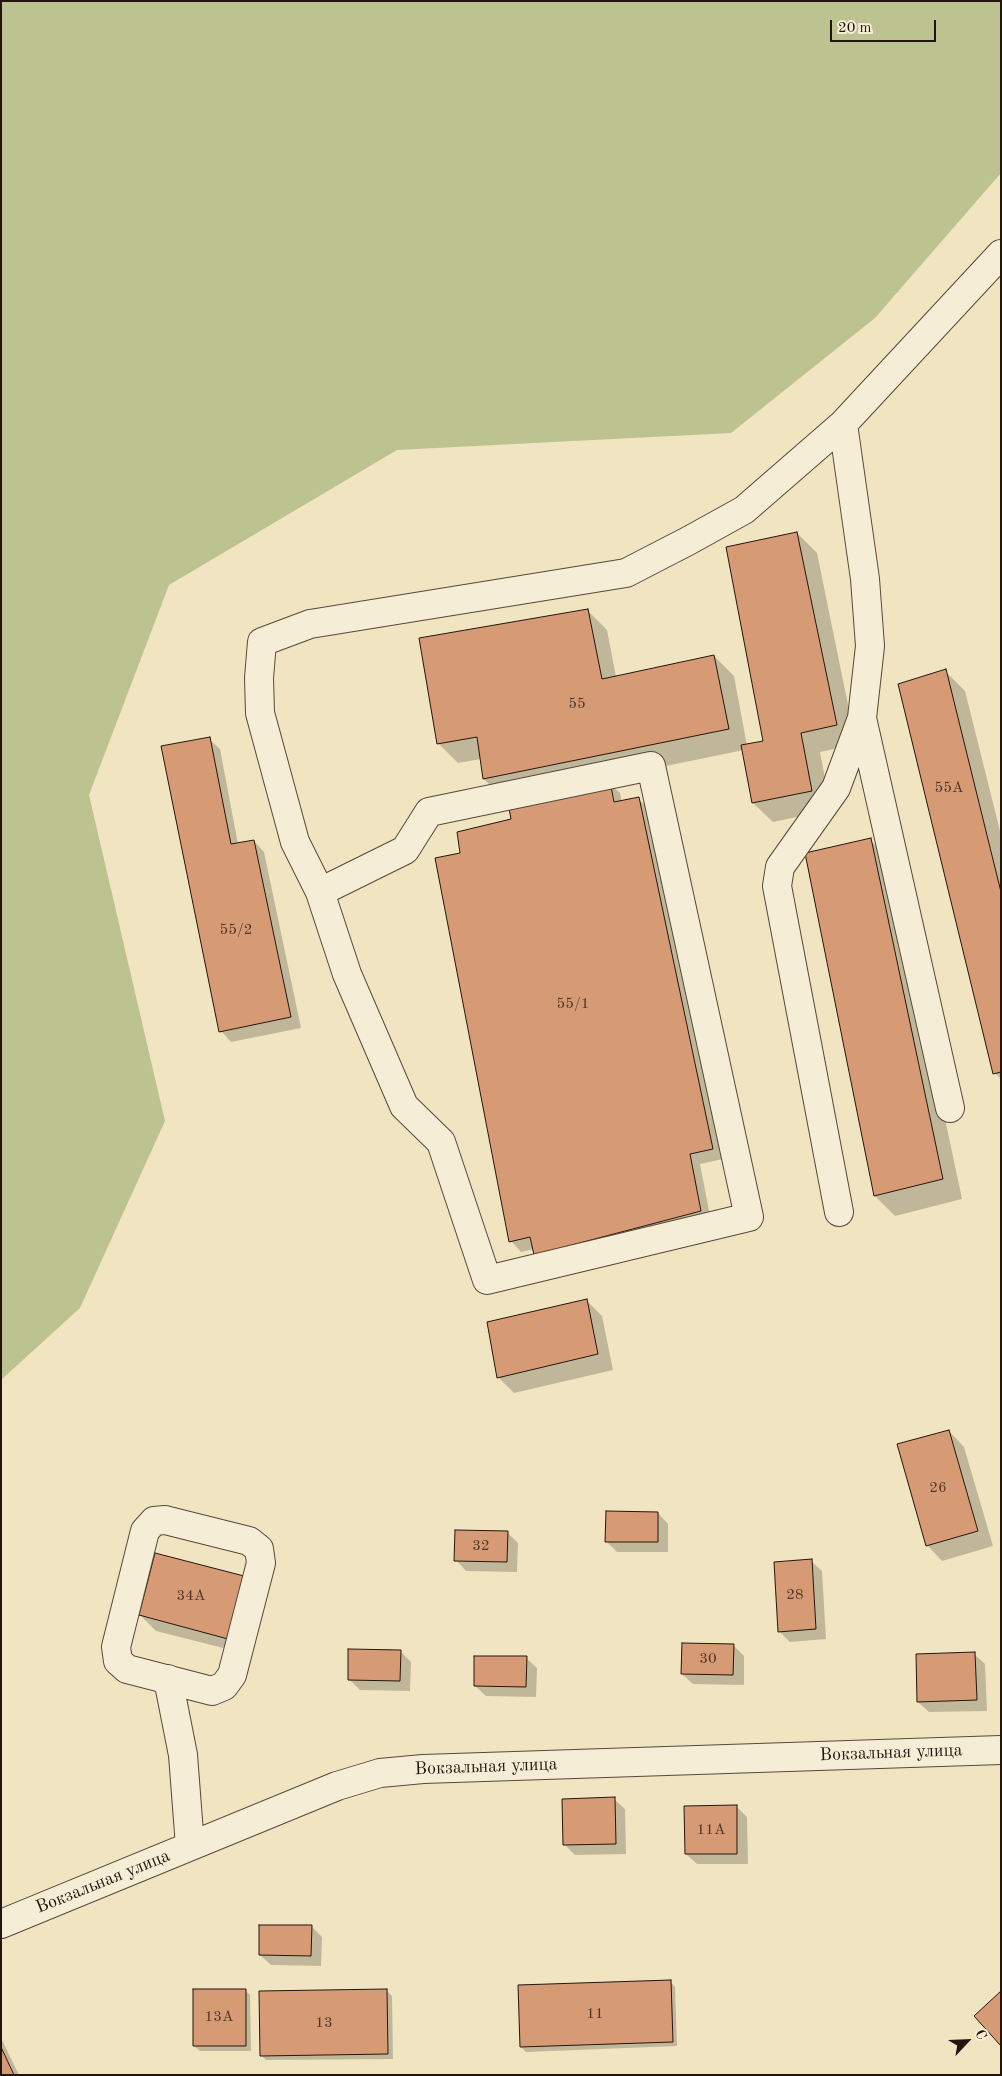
<!DOCTYPE html>
<meta charset="utf-8">
<style>
body{margin:0}
#map{position:relative;width:1002px;height:2076px;overflow:hidden;background:#f1e4c0;font-family:"Old Standard TT",serif}
canvas{display:block}
.frame{position:absolute;inset:0;border:2px solid #23150e;pointer-events:none}
.north{position:absolute;left:942px;top:2016px;width:50px;height:50px;-webkit-text-stroke:4px #f6edd6;paint-order:stroke;rotate:65deg;font-size:14px;font-weight:700;line-height:20px;text-align:center;color:#23150e}
.north::after{content:'';display:block;margin:auto;width:18px;height:22px;background:#23150e;clip-path:polygon(50% 0,100% 100%,50% 72%,0 100%)}
.scale{position:absolute;left:830px;top:20px;width:106px;height:22px;box-sizing:border-box;border:2px solid #23150e;border-top:0;padding-left:6px;font-size:15px;line-height:18px;white-space:nowrap;color:#23150e;-webkit-text-stroke:4px #f6edd6;paint-order:stroke}
</style>
<div id="map">
<canvas width="1002" height="2076"></canvas>
<div class="frame"></div>
<div class="north">С</div>
<div class="scale">20 m</div>
</div>
<script>
const ctx = document.querySelector('canvas').getContext('2d');
ctx.lineJoin = 'round';
function fillPath(path, color) {
  ctx.fillStyle = color;
  ctx.fill(path, 'evenodd');
}
function poly(rows) {
  const path = new Path2D();
  for (const r of rows) {
    path.moveTo(r[0], r[1]);
    for (let i = 2; i < r.length; i += 2) path.lineTo(r[i], r[i + 1]);
  }
  return path;
}
function stroke(path, color, width, dash) {
  ctx.strokeStyle = color;
  ctx.lineWidth = width;
  ctx.lineCap = dash ? 'butt' : 'round';
  ctx.setLineDash(dash || []);
  ctx.stroke(path);
}
function write(font, color, halo, rows, align = 'center') {
  ctx.font = font + ' "Old Standard TT",serif';
  ctx.lineWidth = 4.5;
  ctx.setLineDash([]);
  ctx.textBaseline = 'middle';
  ctx.strokeStyle = halo;
  ctx.fillStyle = color;
  for (const [text, x, y, turn = 0] of rows) {
    ctx.save();
    ctx.translate(x, y);
    ctx.rotate((+turn || 0) * Math.PI / 180);
    ctx.textAlign = isNaN(turn) ? turn : align;
    if (halo) ctx.strokeText(text, 0, 0);
    ctx.fillText(text, 0, 0);
    ctx.restore();
  }
}
fillPath(poly([
 [1,1,1001,1,1001,173,875,318,731,433,397,450,169,585,89,795,165,1121,80,1308,1,1380]
]), '#bdc390');
fillPath(poly([
 [797,533,817,553,856,744,820,752,831,810,773,822,753,803,744,750,504,799,484,779,481,759,458,763,438,743,587,610,607,630,616,677,714,656,734,676,747,746,765,742],
 [945,671,965,691,1001,835,1001,1079,995,1073],
 [209,739,220,749,238,844,254,841,264,852,301,1028,231,1042,221,1031],
 [609,783,620,793,622,802,638,799,649,809,723,1159,700,1164,711,1221,546,1265,534,1249,521,1252,511,1241,461,854,513,820],
 [870,840,890,860,962,1199,895,1216,875,1196,806,854],
 [586,1300,602,1316,613,1370,514,1393,498,1377],
 [949,1431,964,1447,993,1546,942,1561,927,1545],
 [658,1513,668,1524,668,1552,617,1552,606,1541],
 [507,1532,518,1543,517,1572,466,1571,456,1560],
 [155,1555,243,1653,156,1631,140,1615],
 [811,1561,822,1571,826,1639,790,1642,779,1631],
 [734,1646,744,1656,744,1685,693,1684,682,1674],
 [400,1651,411,1662,410,1691,360,1690,349,1679],
 [974,1654,985,1664,987,1711,929,1712,918,1702],
 [526,1658,537,1668,536,1697,486,1696,475,1686],
 [614,1799,625,1809,626,1854,575,1855,565,1845],
 [736,1806,747,1817,748,1864,697,1864,686,1854],
 [311,1926,322,1937,321,1966,271,1965,260,1955],
 [670,1981,675,1987,677,2046,526,2052,521,2047],
 [245,1990,250,1995,251,2051,200,2051,194,2046],
 [387,1991,392,1996,393,2059,266,2060,261,2055],
 [1,2038,19,2075,1,2075]
]), '#0003');
const building = poly([
 [797,532,837,725,801,733,812,791,752,803,741,745,763,741,726,547,797,532],
 [588,609,602,679,714,655,729,729,483,779,477,737,437,744,419,638,588,609],
 [946,669,1001,892,1001,1072,993,1074,898,684,946,669],
 [210,737,231,844,254,840,291,1017,219,1032,161,746,210,737],
 [610,781,614,802,639,797,713,1149,690,1154,701,1211,534,1255,530,1237,509,1242,435,858,460,853,457,832,511,819,508,803,610,781],
 [871,838,943,1179,874,1196,805,853,871,838],
 [587,1299,598,1354,497,1378,487,1322,587,1299],
 [949,1430,978,1531,926,1546,897,1444,949,1430],
 [606,1511,658,1512,658,1542,605,1542,606,1511],
 [455,1530,508,1531,507,1562,454,1561,455,1530],
 [155,1553,244,1576,228,1639,139,1615,155,1553],
 [812,1559,816,1629,778,1632,774,1562,812,1559],
 [682,1643,734,1644,733,1675,681,1674,682,1643],
 [348,1649,401,1650,400,1681,348,1680,348,1649],
 [975,1652,977,1700,917,1702,916,1654,975,1652],
 [474,1656,527,1656,526,1687,474,1686,474,1656],
 [615,1797,616,1844,563,1845,562,1799,615,1797],
 [737,1805,737,1854,685,1854,684,1806,737,1805],
 [259,1925,312,1925,311,1956,259,1955,259,1925],
 [671,1980,673,2042,520,2047,518,1985,671,1980],
 [193,1989,246,1989,246,2046,193,2046,193,1989],
 [387,1989,388,2054,260,2056,259,1991,387,1989],
 [1001,1991,1001,2046,974,2016,1001,1991],
 [1,2047,14,2075,1,2075,1,2047]
]);
fillPath(building, '#d69b75');
stroke(building, '#23150e', 1);
const minor = poly([
 [843,424,865,579,870,646,862,718,950,1108],
 [320,892,405,850,429,812,651,766,749,1217,487,1280,441,1142,404,1106,347,974,320,892,295,842,260,713,259,678,262,642,310,624,626,573,688,541,744,510,843,424,1001,254],
 [839,1212,777,886,780,867,836,788,862,718],
 [165,1520,249,1541,259,1549,261,1563,232,1675,224,1686,212,1691,127,1669,118,1661,116,1647,145,1531,154,1521,165,1520],
 [168,1679,183,1755,190,1846],
 [1,1924,337,1786,380,1773,423,1769,1001,1750]
]);
stroke(minor, '#56493a', 30);
stroke(minor, '#f6edd6', 28);
write('15px', '#503628', null, [
 ["55",577,704],
 ["55А",949,788],
 ["55/2",236,930],
 ["55/1",573,1004],
 ["26",938,1488],
 ["32",481,1546],
 ["28",795,1595],
 ["34А",191,1596],
 ["30",708,1659],
 ["11А",711,1830],
 ["11",595,2014],
 ["13А",219,2017],
 ["13",324,2023]
]);
write('18px', '#23150e', '#f6edd6', [
 ["Вокзальная улица",891,1753,-2],
 ["Вокзальная улица",486,1767,-2],
 ["Вокзальная улица",103,1882,-22]
]);
</script>
